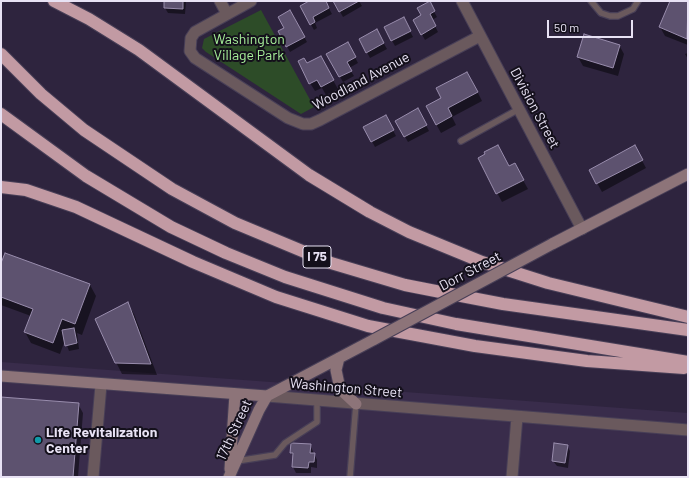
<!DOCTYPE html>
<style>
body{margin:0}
#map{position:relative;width:689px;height:478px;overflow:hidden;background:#2e243e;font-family:Barlow,sans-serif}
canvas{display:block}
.frame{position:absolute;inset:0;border:2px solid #e8e2f4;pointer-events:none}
.scale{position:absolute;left:547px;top:20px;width:86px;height:18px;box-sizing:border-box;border:2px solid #e8e2f4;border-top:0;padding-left:5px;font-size:12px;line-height:14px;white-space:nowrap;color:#e8e2f4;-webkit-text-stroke:3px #14101b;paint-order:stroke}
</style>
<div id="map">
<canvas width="689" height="478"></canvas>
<div class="frame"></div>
<div class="scale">50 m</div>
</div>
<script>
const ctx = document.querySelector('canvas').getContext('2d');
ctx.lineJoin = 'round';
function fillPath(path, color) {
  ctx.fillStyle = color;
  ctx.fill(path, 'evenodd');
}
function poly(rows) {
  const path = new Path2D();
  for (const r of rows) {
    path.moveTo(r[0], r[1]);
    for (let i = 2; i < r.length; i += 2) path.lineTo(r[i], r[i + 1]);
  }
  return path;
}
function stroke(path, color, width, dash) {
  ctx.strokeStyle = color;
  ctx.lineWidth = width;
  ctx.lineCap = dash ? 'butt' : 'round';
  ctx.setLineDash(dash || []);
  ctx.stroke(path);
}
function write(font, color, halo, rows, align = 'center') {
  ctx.font = font + ' Barlow,sans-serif';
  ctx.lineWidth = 4;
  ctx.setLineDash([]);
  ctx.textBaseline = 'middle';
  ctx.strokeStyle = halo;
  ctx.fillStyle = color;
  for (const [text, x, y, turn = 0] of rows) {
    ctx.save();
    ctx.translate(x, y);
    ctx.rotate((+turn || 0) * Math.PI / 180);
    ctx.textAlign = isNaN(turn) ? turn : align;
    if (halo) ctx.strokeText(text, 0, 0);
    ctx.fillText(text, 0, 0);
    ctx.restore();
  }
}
fillPath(poly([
 [1,362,688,413,688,477,1,477]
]), '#392c4b');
fillPath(poly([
 [261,10,314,107,301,114,206,52,202,48,204,39]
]), '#2d4c28');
fillPath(poly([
 [165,1,186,1,185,14,168,13,165,8],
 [312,1,325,1,332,14,315,23,317,28,314,30,301,7],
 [334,1,359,1,362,6,343,17],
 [671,1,688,1,688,45,665,36,660,27],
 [429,3,437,17,432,20,438,32,425,40,414,20,423,16],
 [293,17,307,42,290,52,279,32,285,29],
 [403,18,413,37,395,46,385,28],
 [376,30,387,49,370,58,360,39],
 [348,44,358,63,349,68,354,76,343,82,327,54],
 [619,45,624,54,618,76,583,66,578,57],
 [688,53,688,59,685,54],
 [307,64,325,66,338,89,326,95,322,88,315,91,310,83],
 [472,81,482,101,452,117,456,125,441,133,436,124,442,98],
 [418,110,429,131,408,142,396,121],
 [386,117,396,136,375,147,365,128],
 [639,155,646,168,602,192,590,170],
 [479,158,509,167,519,173,528,189,502,202],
 [1,266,90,285,96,296,82,335,77,333,79,349,69,351,65,340,60,354,31,343,25,332,31,316,1,305],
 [127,303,134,314,157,375,122,374,116,362],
 [1,398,78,404,83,413,78,477,1,477],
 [310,445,317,460,317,468,311,467,311,473,296,473,293,467,294,457,291,453],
 [567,446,570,451,568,468,557,466,553,461]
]), '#0007');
const building = poly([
 [164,1,183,1,183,9,164,8,164,1],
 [309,1,326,1,329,8,313,17,315,22,310,25,300,6,309,1],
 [333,1,359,1,339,12,333,1],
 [430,1,435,11,430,14,436,26,421,35,413,20,421,15,417,8,430,1],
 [670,1,688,1,687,39,659,27,670,1],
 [290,10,305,37,286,47,278,31,284,28,278,17,290,10],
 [404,17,411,31,391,41,384,27,404,17],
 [377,29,384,43,366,53,359,39,377,29],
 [584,34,620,45,613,68,577,57,584,34],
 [348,42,356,57,347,62,352,71,339,77,326,54,348,42],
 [321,56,334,80,321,87,317,80,309,84,298,61,304,58,307,63,321,56],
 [467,72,478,92,448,108,452,116,436,125,426,106,441,98,436,88,467,72],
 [418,108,427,125,404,137,395,121,418,108],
 [386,115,394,130,371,142,363,127,386,115],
 [498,145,509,166,515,163,524,180,496,194,478,158,485,154,484,152,498,145],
 [635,145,643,160,596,184,589,170,635,145],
 [5,253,90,284,75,324,62,319,53,343,24,332,33,309,1,297,1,263,5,253],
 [128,302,151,364,115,363,95,319,128,302],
 [74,328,77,343,65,346,62,330,74,328],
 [1,397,79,403,73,477,1,477,1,397],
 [291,443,311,444,310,453,315,453,314,462,309,462,308,468,292,467,293,453,290,453,291,443],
 [554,443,568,445,565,463,552,461,554,443]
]);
fillPath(building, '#5d526f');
stroke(building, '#998dad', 1);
const service = poly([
 [591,1,601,13,610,16,618,16,633,9,638,1],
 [461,141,519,109],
 [237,461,275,455,285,443,317,422,317,401],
 [350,477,356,404]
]);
const minor = poly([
 [220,1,227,14],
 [251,1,195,32,191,38,190,51,195,58,288,118,303,124,311,124,320,120,480,36],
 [462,1,582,229],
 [267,396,688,430],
 [93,477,101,385],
 [512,477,517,417]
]);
const secondary = poly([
 [552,244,688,174],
 [339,358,336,370,340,389,356,404],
 [1,376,267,396],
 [230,469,235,394],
 [229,477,259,410,267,396,375,339]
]);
const motorway = poly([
 [54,1,89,19,139,50,309,175,370,212,409,232,482,262,548,283,688,317],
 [1,54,41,94,84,130,172,189,235,223,331,263,405,285,456,295,503,304,688,330],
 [1,114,86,176,171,227,226,253,285,277,383,308,456,324,688,362],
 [1,187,26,190,76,207,193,262,276,297,368,326,475,346,587,361,684,368]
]);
stroke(service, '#483f57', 8);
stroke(minor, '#483f57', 13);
stroke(secondary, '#483f57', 13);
stroke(motorway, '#483f57', 14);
stroke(service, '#6a595d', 5.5);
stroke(minor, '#6a595d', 11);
stroke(secondary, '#8d7479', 11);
stroke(motorway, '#c29aa3', 12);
const secondaryBridge = poly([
 [375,339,552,244]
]);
stroke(secondaryBridge, '#483f57', 13, []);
stroke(secondaryBridge, '#8d7479', 11);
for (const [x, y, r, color] of [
 [38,440,4,"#0f9aa8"]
]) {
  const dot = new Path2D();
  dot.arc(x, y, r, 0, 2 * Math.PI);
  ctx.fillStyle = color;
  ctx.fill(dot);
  stroke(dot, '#14101b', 1.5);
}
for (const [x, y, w] of [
 [317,257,28]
]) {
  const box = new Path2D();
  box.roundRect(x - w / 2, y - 11, w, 22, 3);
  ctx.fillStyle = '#14101b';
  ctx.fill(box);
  stroke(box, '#e8e2f4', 1);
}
write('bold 13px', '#e8e2f4', null, [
 ["I 75",317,257]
]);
write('14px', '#a6ee99', '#14101b', [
 ["Washington",249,39],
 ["Village Park",249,55]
]);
write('14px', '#e8e2f4', '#14101b', [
 ["Woodland Avenue",361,81,-28],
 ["Division Street",535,108,62],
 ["Dorr Street",470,271,-28],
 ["Washington Street",346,388,5],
 ["17th Street",234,430,-65]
]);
write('bold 14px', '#e8e2f4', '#14101b', [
 ["Life Revitalization",46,432],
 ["Center",46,448]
], 'left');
</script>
